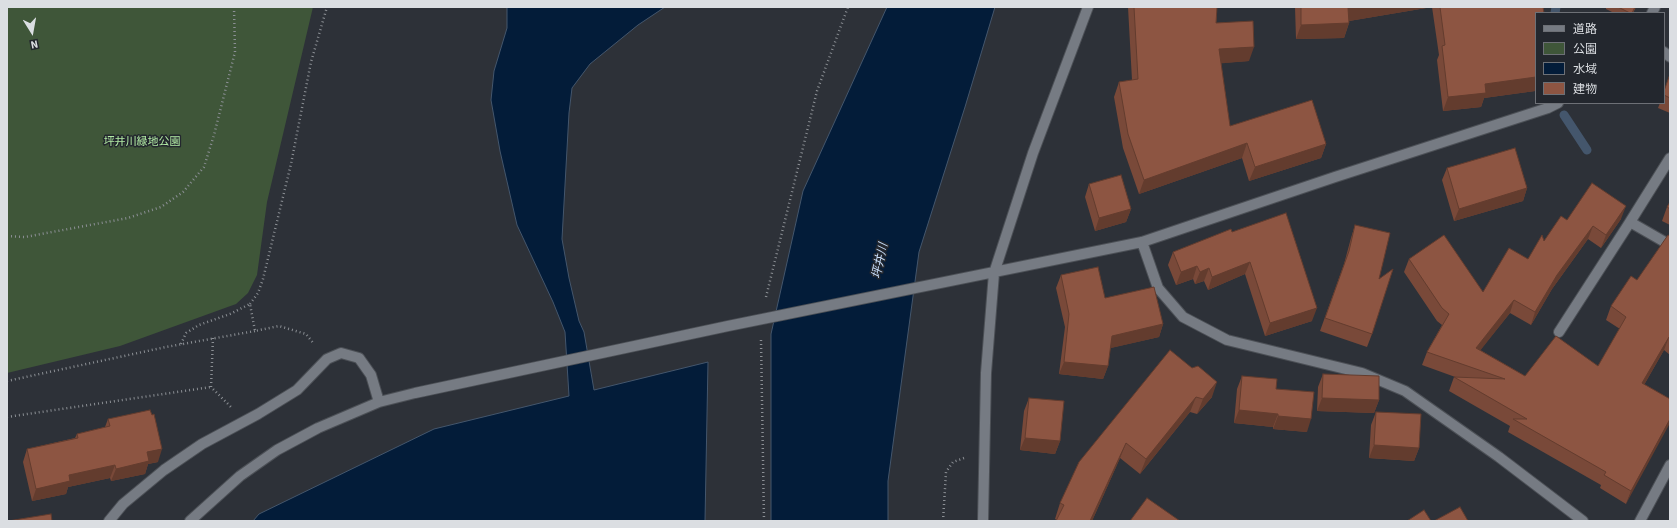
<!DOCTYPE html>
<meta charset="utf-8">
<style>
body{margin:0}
#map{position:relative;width:1677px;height:528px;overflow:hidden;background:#2d3138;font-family:"Source Sans 3","Noto Sans JP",sans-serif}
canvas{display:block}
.frame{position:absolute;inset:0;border:8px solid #dbdee2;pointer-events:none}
.legend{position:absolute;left:1535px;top:12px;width:130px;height:92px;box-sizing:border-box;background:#23272e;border:1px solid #6d7076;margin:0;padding:5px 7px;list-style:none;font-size:12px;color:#dbdee2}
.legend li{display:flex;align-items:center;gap:8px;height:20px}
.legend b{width:20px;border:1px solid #6d7076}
.north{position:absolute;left:12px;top:12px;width:40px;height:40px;-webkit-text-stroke:3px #23272e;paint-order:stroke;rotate:169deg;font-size:11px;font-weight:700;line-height:16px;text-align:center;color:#dbdee2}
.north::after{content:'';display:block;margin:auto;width:14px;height:18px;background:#dbdee2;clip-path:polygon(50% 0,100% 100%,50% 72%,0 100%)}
</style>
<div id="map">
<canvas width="1677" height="528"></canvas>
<div class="frame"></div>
<ul class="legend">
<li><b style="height:5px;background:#767b83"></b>道路</li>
<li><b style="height:11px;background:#3f5639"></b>公園</li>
<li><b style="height:11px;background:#031c39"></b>水域</li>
<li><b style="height:11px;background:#8d5542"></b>建物</li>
</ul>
<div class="north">N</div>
</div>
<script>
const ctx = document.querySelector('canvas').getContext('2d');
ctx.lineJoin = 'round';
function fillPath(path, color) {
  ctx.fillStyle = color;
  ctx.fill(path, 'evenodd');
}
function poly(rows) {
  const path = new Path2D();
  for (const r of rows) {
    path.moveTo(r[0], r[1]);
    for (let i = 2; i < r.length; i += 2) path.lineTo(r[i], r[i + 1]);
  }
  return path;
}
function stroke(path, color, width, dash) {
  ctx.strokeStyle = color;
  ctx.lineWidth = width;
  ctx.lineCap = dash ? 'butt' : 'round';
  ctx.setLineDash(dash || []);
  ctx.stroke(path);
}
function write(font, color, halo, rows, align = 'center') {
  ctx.font = font + ' "Source Sans 3","Noto Sans JP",sans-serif';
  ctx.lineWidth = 3;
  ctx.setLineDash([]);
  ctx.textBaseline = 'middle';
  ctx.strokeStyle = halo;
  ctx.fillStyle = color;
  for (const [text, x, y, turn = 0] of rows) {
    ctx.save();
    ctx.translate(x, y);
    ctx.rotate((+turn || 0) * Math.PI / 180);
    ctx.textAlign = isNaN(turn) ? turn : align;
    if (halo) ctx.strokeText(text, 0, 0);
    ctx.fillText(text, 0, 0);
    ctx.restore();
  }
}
fillPath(poly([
 [7,7,313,7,267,202,257,275,248,293,236,304,120,346,7,373]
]), '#3f5639');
const water = poly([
 [507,7,665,7,638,25,590,64,572,88,569,113,562,239,569,278,579,321,584,332,594,390,708,362,705,521,253,521,259,514,434,429,569,396,565,332,553,302,517,225,500,151,491,100,494,71,507,28,507,7],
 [887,7,995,7,965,107,919,252,888,481,888,521,771,521,771,334,803,191,887,7]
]);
fillPath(water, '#031c39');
stroke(water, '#44566c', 1);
stroke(poly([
 [1555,13,1556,7],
 [1564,115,1587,150]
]), '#44566c', 9);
const minor = poly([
 [1652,13,1655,7],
 [1664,52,1670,57],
 [1670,158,1630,222,1670,245],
 [1142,242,1158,288,1183,317,1227,340,1362,373,1405,391,1499,457,1583,521],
 [1559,332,1630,222],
 [109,521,123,504,164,470,202,444,258,414,297,390,327,359,341,353,359,358,371,375,379,402],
 [190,521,240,476,277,450,318,428,379,402,415,393,728,326,1142,242,1335,177,1548,108,1558,103],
 [983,521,986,373,994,273,1033,153,1088,7],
 [1640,521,1670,465]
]);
stroke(minor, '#4c5056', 12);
stroke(poly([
 [7,236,25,237,128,218,161,207,183,192,204,167,214,135,235,52,234,7],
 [766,297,817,91,848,7],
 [250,304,258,293,263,279,291,164,311,62,327,7],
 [213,338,211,387,231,407],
 [761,340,764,521],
 [181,344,186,333,199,325,230,314,250,304,255,331,279,326,306,334,314,344],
 [7,381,166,347,255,331],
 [7,417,211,387],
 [943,521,946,472,953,462,964,458]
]), '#8b8f94', 2.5, [1, 3]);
stroke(minor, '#767b83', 10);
fillPath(poly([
 [1128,7,1217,7,1216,23,1249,61,1221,63,1230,126,1326,144,1321,158,1249,181,1242,158,1139,194,1123,148,1114,97,1119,82,1132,80],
 [1295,7,1432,7,1349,21,1349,23,1344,38,1296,39],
 [1432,7,1544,7,1543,9,1536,13,1536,87,1535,91,1484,98,1481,107,1443,111,1437,60,1439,55],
 [1606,7,1636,7,1633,13,1614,13,1606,9],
 [1670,74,1670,113,1658,108,1660,103,1664,103,1664,91],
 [1447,168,1527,188,1523,201,1454,221,1442,180],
 [1089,184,1131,209,1126,222,1095,231,1085,197],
 [1670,202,1670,225,1662,221,1667,207],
 [1621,219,1601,248,1588,239,1552,289,1531,325,1510,313,1480,350,1525,376,1598,366,1620,329,1606,320,1611,306,1637,280,1670,236,1670,355,1664,350,1644,385,1670,399,1626,504,1600,488,1601,485,1508,432,1510,426,1449,391,1454,377,1458,378,1422,365,1427,352,1442,325,1437,321,1404,272,1409,259,1483,292,1528,259,1544,241,1567,220],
 [1355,225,1379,279,1372,334,1367,347,1320,331,1344,264,1351,238],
 [1232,232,1312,321,1265,336,1245,274,1208,290,1204,281,1195,284,1193,279,1176,285,1168,265,1173,252],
 [1061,275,1105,298,1163,324,1159,337,1110,348,1108,366,1103,379,1059,374,1065,327,1056,288],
 [1192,368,1212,397,1197,414,1190,412,1140,474,1120,458,1092,521,1056,521,1057,520,1055,519,1060,503],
 [1323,374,1379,400,1374,413,1317,411,1318,387],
 [1242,376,1276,389,1307,432,1273,429,1273,427,1234,423,1237,389],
 [1029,398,1060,441,1055,454,1020,450,1024,411],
 [1376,412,1419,448,1414,461,1369,458,1371,425],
 [108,419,158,462,148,464,145,474,111,481,110,478,68,487,66,494,32,501,23,462,27,449,75,438,77,434,105,427]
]), '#794939');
fillPath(poly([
 [1354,7,1432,7,1343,22,1348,8],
 [1349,23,1344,38,1296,39,1301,25],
 [1254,47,1249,61,1214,64,1219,49],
 [1536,77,1536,87,1535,91,1484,98,1481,107,1443,111,1448,97,1485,84],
 [1247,143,1242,158,1139,194,1144,180],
 [1326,144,1321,158,1249,181,1255,167],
 [1527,188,1523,201,1454,221,1459,209],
 [1626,206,1621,219,1601,248,1606,235],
 [1131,209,1126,222,1095,231,1099,218],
 [1593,226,1588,239,1552,289,1531,325,1535,312,1557,275],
 [1250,262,1245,274,1208,290,1212,277],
 [1197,266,1193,279,1176,285,1181,272],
 [1209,268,1204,281,1195,284,1200,272],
 [1514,300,1510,313,1472,361,1476,348],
 [1317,308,1312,321,1265,336,1270,323],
 [1163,324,1159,337,1107,349,1112,336],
 [1669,337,1664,350,1637,397,1642,383],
 [1064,362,1108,366,1103,379,1059,374],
 [1217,382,1212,397,1197,414,1203,399],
 [1196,397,1190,412,1140,474,1146,459],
 [1322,398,1379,400,1374,413,1317,411],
 [1239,410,1278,414,1273,427,1234,423],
 [1278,416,1311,419,1307,432,1273,429],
 [1670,419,1670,423,1626,504,1631,491],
 [1025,438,1060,441,1055,454,1020,450],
 [1126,443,1120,458,1092,521,1090,521],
 [1374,445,1419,448,1414,461,1369,458],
 [162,449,158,462,148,464,145,474,111,481,116,469,147,452],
 [115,465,110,478,68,487,66,494,32,501,36,489,69,475]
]), '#633c2e');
const building = poly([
 [1134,7,1217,7,1216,23,1253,21,1254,47,1219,49,1230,126,1312,100,1326,144,1255,167,1247,143,1144,180,1128,134,1119,82,1138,79,1134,7],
 [1301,7,1354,7,1348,8,1349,23,1301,25,1301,7],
 [1440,7,1543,7,1544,13,1536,13,1536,77,1485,84,1486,93,1448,97,1442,46,1445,45,1440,7],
 [1618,7,1635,7,1632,13,1630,13,1618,7],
 [1670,74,1670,98,1664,95,1664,91,1670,74],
 [1515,148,1527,188,1459,209,1447,168,1515,148],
 [1121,175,1131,209,1099,218,1089,184,1121,175],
 [1592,183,1626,206,1606,235,1593,226,1557,275,1535,312,1514,300,1476,348,1525,376,1556,336,1598,366,1626,317,1611,306,1631,276,1637,280,1668,235,1670,236,1670,338,1669,337,1642,383,1670,399,1670,419,1631,491,1604,475,1606,472,1513,419,1527,419,1454,377,1505,379,1427,352,1449,314,1442,308,1409,259,1444,235,1483,292,1509,248,1528,259,1542,235,1544,241,1561,216,1567,220,1592,183],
 [1670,202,1670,209,1667,207,1670,202],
 [1286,213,1317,308,1270,323,1250,262,1212,277,1209,268,1200,272,1197,266,1181,272,1173,252,1231,229,1232,232,1286,213],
 [1355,225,1390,233,1379,279,1393,269,1372,334,1325,318,1349,251,1355,225],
 [1098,267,1105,298,1154,287,1163,324,1112,336,1108,366,1064,362,1069,314,1061,275,1098,267],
 [1170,350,1192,368,1198,366,1217,382,1203,399,1196,397,1146,459,1126,443,1090,521,1056,521,1064,505,1060,503,1079,462,1170,350],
 [1323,374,1379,376,1379,400,1322,398,1323,374],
 [1242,376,1277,379,1276,389,1314,392,1311,419,1278,416,1278,414,1239,410,1242,376],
 [1029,398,1064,401,1060,441,1025,438,1029,398],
 [150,410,152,415,154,414,162,449,147,452,149,461,116,469,115,465,69,475,70,481,36,489,27,449,78,438,77,434,110,426,108,419,150,410],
 [1376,412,1421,414,1419,448,1374,445,1376,412],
 [1147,498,1180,521,1130,521,1147,498],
 [1460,507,1468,521,1434,521,1460,507],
 [1424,510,1431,521,1407,521,1424,510],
 [51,514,52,521,8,521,51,514]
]);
fillPath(building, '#8d5542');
stroke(building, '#633c2e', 1);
write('11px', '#b2eba4', '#23272e', [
 ["坪井川緑地公園",142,143]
]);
write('italic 12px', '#c7ddf9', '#23272e', [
 ["坪井川",881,261,-78]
]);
</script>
